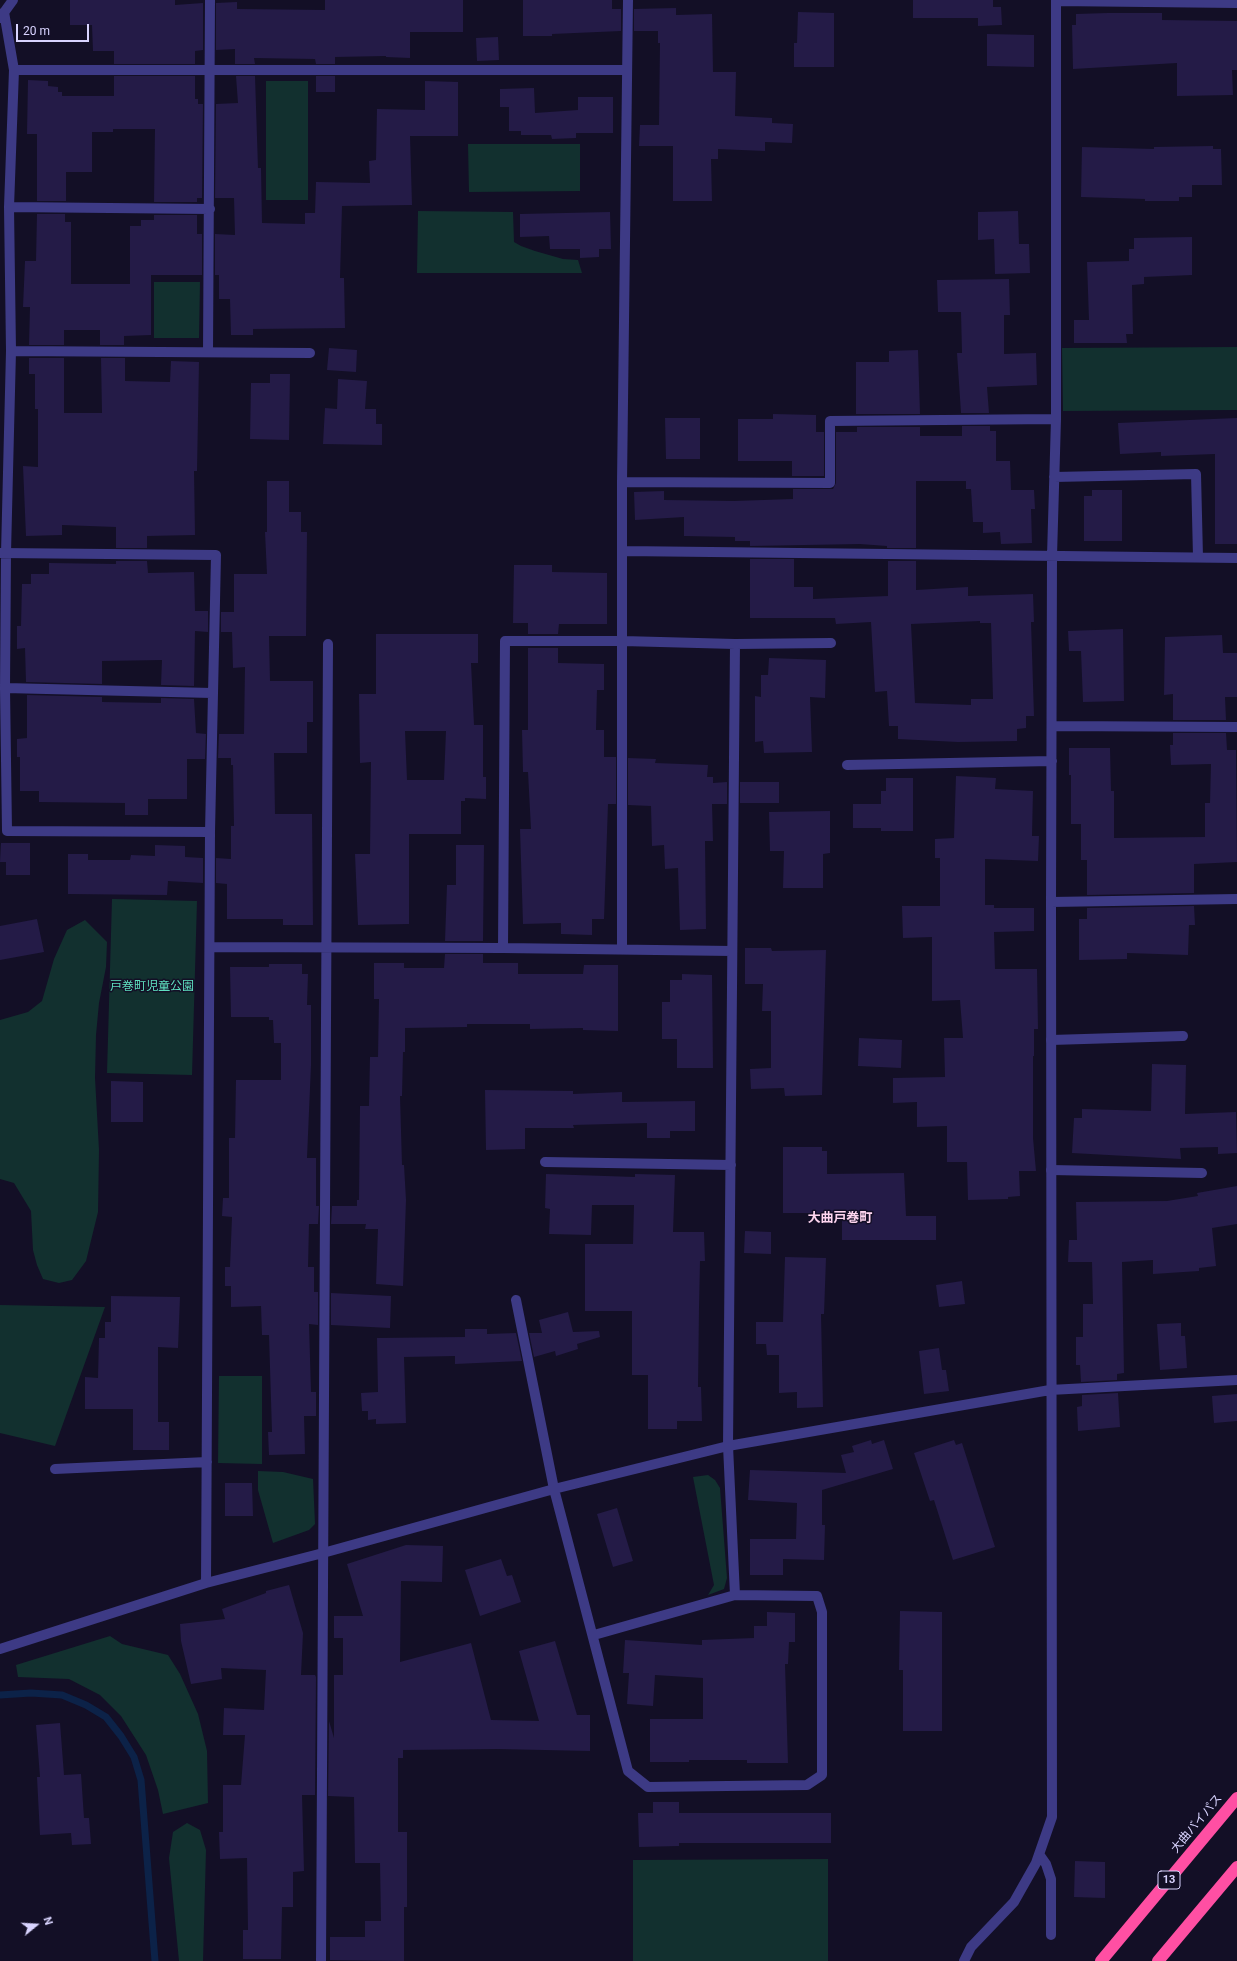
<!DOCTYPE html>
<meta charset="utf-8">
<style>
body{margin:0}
#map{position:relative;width:1237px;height:1961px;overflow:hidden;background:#130f26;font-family:Roboto,sans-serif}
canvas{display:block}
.north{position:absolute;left:16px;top:1905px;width:40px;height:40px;-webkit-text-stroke:3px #130f26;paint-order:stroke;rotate:72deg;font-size:11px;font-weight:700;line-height:16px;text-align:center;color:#d9d4ff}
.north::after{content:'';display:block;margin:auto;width:14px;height:18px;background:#d9d4ff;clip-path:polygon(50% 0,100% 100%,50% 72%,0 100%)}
.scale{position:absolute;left:16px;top:24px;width:73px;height:18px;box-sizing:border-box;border:2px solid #d9d4ff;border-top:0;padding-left:5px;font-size:12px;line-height:14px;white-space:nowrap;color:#d9d4ff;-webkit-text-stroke:3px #130f26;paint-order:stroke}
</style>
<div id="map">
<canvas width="1237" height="1961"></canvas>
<div class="north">N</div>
<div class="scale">20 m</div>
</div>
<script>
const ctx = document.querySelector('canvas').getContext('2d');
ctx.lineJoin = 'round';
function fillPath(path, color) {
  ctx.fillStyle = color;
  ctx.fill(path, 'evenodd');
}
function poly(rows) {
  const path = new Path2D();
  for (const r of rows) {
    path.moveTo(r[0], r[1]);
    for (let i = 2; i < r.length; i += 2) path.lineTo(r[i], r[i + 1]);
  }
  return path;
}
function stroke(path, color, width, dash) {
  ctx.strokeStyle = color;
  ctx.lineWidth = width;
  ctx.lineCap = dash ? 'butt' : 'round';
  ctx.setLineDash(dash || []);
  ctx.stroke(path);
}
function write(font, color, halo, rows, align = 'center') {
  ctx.font = font + ' Roboto,"Noto Sans JP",sans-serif';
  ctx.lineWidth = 3;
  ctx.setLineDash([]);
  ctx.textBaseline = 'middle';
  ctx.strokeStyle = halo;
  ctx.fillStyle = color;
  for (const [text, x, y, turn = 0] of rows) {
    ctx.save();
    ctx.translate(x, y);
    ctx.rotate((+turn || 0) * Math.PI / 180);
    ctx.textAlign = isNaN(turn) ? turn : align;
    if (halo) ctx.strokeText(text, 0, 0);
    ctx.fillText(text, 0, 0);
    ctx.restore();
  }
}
fillPath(poly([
 [266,81,308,81,308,200,266,200],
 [468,144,580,144,580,191,469,192],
 [418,211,513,212,514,242,521,246,535,251,563,259,578,260,582,273,417,273],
 [154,282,200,282,199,338,154,338],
 [1237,347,1237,410,1063,411,1062,348],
 [112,899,197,901,192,1075,107,1073],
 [85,920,107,942,106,967,99,1003,96,1035,95,1078,99,1150,98,1212,86,1261,72,1280,59,1283,43,1279,37,1265,33,1250,31,1211,14,1183,0,1179,0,1020,28,1012,42,1001,54,959,67,930],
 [0,1305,105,1307,55,1446,0,1433],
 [219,1376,262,1376,262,1464,218,1463],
 [258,1471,283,1472,313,1479,315,1524,309,1530,273,1543,258,1490],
 [708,1475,715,1480,720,1488,727,1578,724,1589,708,1595,714,1585,693,1477],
 [110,1636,122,1644,168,1655,180,1674,198,1714,207,1751,208,1803,163,1814,158,1790,146,1755,121,1716,100,1695,69,1679,18,1677,16,1665],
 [187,1823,200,1830,206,1850,203,1961,179,1961,169,1858,173,1832],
 [828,1859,828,1961,633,1961,633,1860]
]), '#12302f');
stroke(poly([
 [0,1695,31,1693,62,1695,86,1705,106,1717,121,1736,134,1757,141,1780,155,1961]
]), '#0c2248', 7);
fillPath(poly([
 [70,0,175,0,175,5,203,3,203,50,195,51,195,64,114,64,114,51,93,51,92,25,70,25],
 [325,0,463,0,463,32,410,32,410,58,386,57,386,56,335,57,335,64,316,64,315,59,254,58,255,64,235,64,235,49,216,50,216,3,237,2,237,9,325,10],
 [523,0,612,0,612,9,621,9,621,31,552,34,552,36,523,36],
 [913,0,993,0,993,7,1001,7,1002,25,978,26,978,18,913,18],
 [676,8,676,15,712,14,713,72,736,72,735,116,772,118,772,123,793,124,792,143,765,142,765,151,718,149,718,159,711,159,712,201,673,201,673,146,639,146,640,125,659,125,660,43,658,43,658,31,634,31,634,9],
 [798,12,834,13,834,67,794,67,794,43,797,43],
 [1108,13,1162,13,1162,20,1237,21,1237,70,1232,70,1233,95,1177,96,1177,63,1073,69,1072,25,1076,25,1076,14],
 [987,34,1034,35,1034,67,987,66],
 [498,37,499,60,477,61,476,38],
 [114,76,195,76,195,99,198,99,198,104,203,104,202,198,197,198,197,202,154,202,155,129,113,129,113,132,92,132,92,172,66,172,66,201,37,201,37,134,27,134,28,80,48,81,48,86,58,87,58,92,62,92,62,96,114,96],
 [236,76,255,76,258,168,261,168,262,223,305,224,305,213,315,213,316,182,370,183,369,161,376,160,377,109,425,110,425,81,458,82,458,136,410,136,412,205,342,206,340,278,344,278,345,328,253,329,253,335,231,335,230,299,219,299,219,275,215,275,215,234,235,235,234,198,215,198,216,104,238,103],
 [316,76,335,76,335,92,316,92],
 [534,88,535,113,578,110,578,97,613,97,613,133,576,133,576,138,552,139,551,135,521,135,521,131,509,131,509,107,500,107,500,89],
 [1213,146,1213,149,1221,149,1222,185,1192,185,1192,197,1179,197,1179,201,1145,201,1145,199,1081,197,1082,147,1154,149,1154,147],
 [1018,211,1019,244,1029,244,1030,273,995,274,994,239,978,240,978,212],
 [610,212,611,249,599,249,599,257,580,258,580,249,550,249,549,236,520,237,520,214],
 [37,214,65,214,65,222,71,222,71,284,130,284,130,226,141,226,141,220,154,220,154,215,197,215,197,234,202,234,202,275,151,275,151,335,124,336,124,345,100,345,100,330,64,330,64,345,29,345,30,307,23,307,25,261,36,261],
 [1192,237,1192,275,1144,277,1144,284,1132,285,1133,334,1126,334,1127,343,1074,343,1074,320,1089,320,1087,262,1129,261,1129,249,1134,249,1134,238],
 [1009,279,1010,315,1004,315,1004,354,1036,353,1037,385,987,387,989,413,961,413,957,353,962,353,961,312,938,312,937,280],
 [329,348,357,350,356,372,327,370],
 [918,350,920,414,856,414,856,362,889,362,889,351],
 [29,358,64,358,64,413,102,413,101,358,125,358,125,381,170,382,171,361,199,362,197,471,194,471,195,535,147,536,147,548,116,548,116,527,62,525,62,535,26,536,23,466,38,467,38,409,35,409,35,374,29,374],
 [270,374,290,374,289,440,250,439,251,383,270,383],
 [338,379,367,381,365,409,376,409,376,424,382,424,382,445,323,444,325,408,337,409],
 [773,414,816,415,816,432,824,432,824,476,792,476,792,461,738,461,738,419,773,419],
 [665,418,700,418,700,459,666,459],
 [1237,418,1237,544,1215,544,1215,454,1161,456,1161,452,1120,454,1118,423],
 [962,426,990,426,990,431,996,431,996,461,1010,461,1011,490,1034,490,1035,509,1031,509,1032,543,1001,544,1000,532,983,533,983,522,973,522,971,489,966,489,966,481,916,481,916,548,887,548,887,546,860,544,750,546,750,541,735,541,735,537,684,536,684,517,635,520,634,492,664,491,664,500,734,501,793,499,793,489,833,489,836,483,836,432,857,432,857,427,920,427,920,436,962,436],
 [267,481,289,481,289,512,301,512,301,532,307,532,306,636,269,636,270,681,313,681,313,722,307,722,307,753,274,753,275,814,312,814,313,925,283,925,283,919,227,919,227,884,216,883,216,858,231,859,231,826,234,826,233,765,231,765,231,758,218,758,219,734,244,734,245,667,233,668,232,632,221,632,221,612,234,612,234,574,267,574,265,532,267,532],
 [1092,490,1122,490,1122,541,1084,541,1084,496,1092,496],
 [750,559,794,559,794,587,813,587,813,599,888,596,888,561,916,561,916,590,968,587,968,596,1033,594,1034,622,1031,622,1034,716,1026,716,1026,728,1017,729,1017,741,958,742,898,739,898,726,889,726,887,691,875,692,871,622,836,624,835,618,750,618],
 [980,621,980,623,991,623,993,699,971,699,971,705,915,703,911,624],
 [116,561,147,561,148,573,194,572,195,611,208,611,208,632,195,631,194,686,161,685,162,660,102,661,102,684,26,682,25,648,17,649,17,626,21,626,22,584,31,584,31,574,49,574,49,563,116,564],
 [514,565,552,565,552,572,607,573,607,624,559,624,558,634,528,634,528,623,513,623],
 [1123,629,1124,701,1083,702,1081,651,1069,651,1068,631],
 [376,634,478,634,478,663,471,663,474,725,483,725,483,777,486,777,486,799,465,798,465,801,461,801,461,834,409,834,409,924,358,925,355,854,370,854,371,762,360,763,359,694,376,694],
 [405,731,446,731,444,780,407,780],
 [1222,635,1223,653,1237,653,1237,697,1225,697,1226,720,1173,720,1173,694,1164,695,1165,637],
 [528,648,558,648,558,663,604,664,604,690,597,690,596,730,604,730,604,757,616,757,616,804,608,804,604,919,592,919,592,935,561,934,561,923,523,924,520,829,531,829,528,772,523,772,522,730,528,730],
 [769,658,826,660,825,698,810,697,812,752,764,753,763,741,755,742,755,696,761,697,761,675,768,675],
 [27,695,102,697,102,702,161,703,161,698,194,699,196,733,206,734,205,759,187,759,187,799,148,799,148,815,125,815,125,803,39,802,39,791,20,791,20,757,17,757,17,739,27,738],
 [1173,733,1226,733,1227,750,1236,750,1237,862,1194,864,1194,893,1087,895,1087,860,1081,860,1081,824,1071,824,1071,775,1069,775,1069,748,1110,748,1111,791,1114,791,1114,838,1205,837,1205,803,1210,803,1211,764,1171,765,1170,745,1173,745],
 [628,758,656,759,655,763,708,765,707,777,713,777,713,783,727,782,727,804,712,804,713,841,705,841,706,929,680,930,678,868,665,869,664,845,652,846,651,806,628,805],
 [956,776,996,778,995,789,1033,791,1032,836,1039,836,1038,861,985,859,985,905,994,905,994,908,1034,908,1034,931,994,932,995,969,1037,969,1038,1029,1034,1029,1034,1056,1033,1056,1033,1138,1036,1171,1019,1171,1020,1196,1008,1197,1008,1199,968,1200,967,1162,947,1162,947,1126,917,1127,917,1102,893,1103,893,1078,945,1077,944,1038,963,1038,960,1000,932,1001,932,937,903,938,902,906,940,906,940,858,935,858,935,839,954,838],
 [886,778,913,778,913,831,881,831,881,828,853,828,853,804,881,804,881,791,886,791],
 [740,782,779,782,779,803,740,803],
 [830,811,830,853,823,854,823,888,783,888,784,851,770,851,769,812],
 [1,843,30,843,30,875,6,875,6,862,0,862],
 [155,845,185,846,185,857,203,858,203,883,168,881,167,895,68,894,68,854,88,854,88,860,130,860,131,855,155,856],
 [456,845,484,845,483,941,445,941,447,885,456,885],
 [1194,906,1195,925,1189,925,1188,955,1127,953,1127,959,1079,960,1079,919,1087,919,1087,908],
 [37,919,44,952,0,960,0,926],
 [745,948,771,948,772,951,826,950,822,1095,785,1096,784,1088,751,1089,750,1069,771,1068,771,1011,762,1011,763,984,745,984],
 [445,954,483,954,483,963,518,963,518,974,583,974,584,965,618,965,618,1031,583,1030,583,1028,530,1029,530,1024,467,1024,467,1027,405,1028,405,1052,403,1052,402,1096,400,1096,402,1165,404,1165,406,1200,403,1286,376,1284,378,1229,365,1229,366,1224,331,1224,332,1206,357,1206,357,1200,359,1200,360,1106,369,1106,370,1057,378,1057,379,999,374,999,374,963,404,963,404,968,444,968],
 [269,964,302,964,302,974,308,974,307,1005,311,1005,311,1065,307,1158,316,1158,316,1206,319,1206,318,1224,309,1224,308,1267,314,1267,314,1292,318,1292,318,1325,309,1324,311,1392,316,1392,316,1416,304,1416,305,1454,269,1455,268,1432,272,1432,269,1335,262,1335,261,1306,231,1307,231,1286,225,1286,225,1267,230,1267,232,1217,222,1216,223,1198,229,1198,229,1138,235,1138,236,1080,281,1080,281,1043,274,1043,273,1020,269,1020,269,1017,231,1017,230,967,269,967],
 [682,974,712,975,713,1068,677,1068,677,1039,662,1039,662,1002,670,1002,670,980,682,980],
 [859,1038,902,1040,901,1068,858,1066],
 [1152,1064,1186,1065,1185,1114,1236,1112,1237,1153,1218,1154,1218,1147,1180,1148,1181,1159,1072,1153,1074,1118,1082,1118,1082,1109,1151,1111],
 [111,1081,143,1082,143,1122,111,1122],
 [485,1090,573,1091,573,1094,622,1092,622,1102,695,1101,695,1131,670,1131,670,1138,647,1138,647,1123,573,1125,574,1128,525,1128,525,1149,486,1150],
 [783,1147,822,1147,822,1151,827,1151,827,1174,904,1173,906,1216,936,1216,936,1240,842,1240,842,1213,783,1213],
 [546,1174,635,1177,635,1174,675,1175,673,1232,704,1232,705,1261,700,1261,699,1308,698,1387,701,1387,702,1421,677,1421,677,1429,648,1429,648,1375,632,1375,632,1311,585,1311,585,1244,633,1244,634,1205,592,1205,591,1235,549,1234,550,1209,545,1208],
 [1237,1186,1237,1224,1212,1228,1216,1266,1199,1268,1199,1271,1153,1274,1153,1260,1122,1262,1124,1373,1117,1374,1117,1380,1081,1382,1080,1365,1076,1365,1076,1337,1083,1337,1083,1304,1093,1304,1092,1262,1068,1262,1069,1240,1077,1240,1076,1202,1167,1201,1198,1196,1197,1193],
 [745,1231,771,1232,771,1254,744,1253],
 [785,1257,826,1258,824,1314,821,1314,823,1407,797,1408,797,1392,779,1393,779,1355,767,1355,766,1344,756,1344,756,1322,783,1322],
 [962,1281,965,1304,939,1307,936,1285],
 [331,1293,391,1296,390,1328,331,1325],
 [111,1296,180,1297,178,1348,158,1347,158,1422,169,1422,169,1450,133,1450,133,1409,85,1409,85,1377,98,1378,99,1338,105,1338,105,1322,111,1322],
 [568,1312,573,1332,599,1331,600,1337,577,1344,578,1349,556,1356,555,1351,534,1357,529,1333,542,1333,539,1320],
 [1181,1323,1181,1336,1185,1336,1187,1368,1160,1370,1157,1324],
 [465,1329,487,1329,487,1334,516,1333,522,1361,455,1364,455,1356,404,1357,406,1423,376,1424,376,1419,368,1420,368,1411,362,1411,361,1393,378,1392,377,1338,465,1337],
 [939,1348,942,1370,946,1370,949,1391,924,1394,919,1351],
 [1118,1393,1120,1427,1078,1431,1077,1407,1082,1406,1082,1395],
 [1237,1394,1237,1421,1214,1423,1212,1396],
 [871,1440,872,1444,884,1440,893,1469,822,1490,822,1525,825,1525,824,1560,783,1559,783,1575,750,1575,750,1539,796,1539,797,1503,748,1500,750,1470,846,1473,841,1455,854,1452,852,1446],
 [954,1440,956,1445,962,1443,995,1547,953,1560,934,1500,930,1501,914,1453],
 [225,1483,252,1483,253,1516,225,1516],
 [617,1508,633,1561,613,1567,597,1514],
 [406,1545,443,1546,442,1582,401,1581,400,1662,471,1643,491,1720,539,1721,519,1651,555,1641,577,1715,590,1715,590,1751,498,1749,403,1750,403,1758,398,1758,398,1832,407,1832,407,1907,404,1907,404,1961,330,1960,330,1937,365,1937,365,1921,381,1921,380,1863,355,1863,354,1797,328,1796,329,1721,334,1738,334,1675,343,1675,343,1638,334,1638,334,1616,363,1616,347,1564],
 [501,1559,507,1576,512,1575,521,1602,480,1616,465,1570],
 [289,1585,303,1633,301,1675,315,1675,316,1677,315,1795,302,1795,304,1871,293,1872,293,1907,282,1907,281,1959,243,1959,243,1930,248,1930,247,1858,220,1859,219,1832,223,1832,223,1785,241,1785,245,1735,223,1735,224,1708,264,1710,266,1670,221,1668,222,1679,191,1684,181,1641,180,1624,225,1619,222,1609,266,1593,266,1591],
 [900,1611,942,1612,942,1731,903,1731,903,1670,899,1670],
 [767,1612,795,1613,795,1642,789,1642,788,1664,785,1664,788,1763,747,1763,747,1760,689,1760,689,1762,650,1762,650,1719,703,1719,703,1678,655,1675,653,1706,627,1704,629,1673,623,1673,625,1640,702,1645,702,1640,754,1638,754,1626,767,1626],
 [60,1723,64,1775,81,1774,84,1818,89,1818,91,1844,72,1845,71,1833,40,1835,37,1777,40,1777,36,1725],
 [653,1802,679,1802,679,1813,831,1813,831,1843,679,1843,679,1846,639,1847,638,1813,653,1813],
 [1075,1861,1105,1862,1105,1898,1074,1897]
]), '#241b47');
stroke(poly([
 [1051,1040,1183,1036],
 [1051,1170,1202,1173]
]), '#3d3a85', 10);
stroke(poly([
 [1056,1,1237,3],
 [4,12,14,70,9,207,11,351,6,553,5,688,7,831,210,832],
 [0,18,13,0],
 [14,70,627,70],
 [9,207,210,209],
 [11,351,310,353],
 [208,352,210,0],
 [1054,477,1196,474,1198,557],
 [622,482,830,483,830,421,1056,419],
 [623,551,1237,558],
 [0,553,216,555,210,832,206,1583],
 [735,644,831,643],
 [5,688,212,693],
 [1052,726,1237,727],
 [847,765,1052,761],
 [1051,902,1237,899],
 [210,947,503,948,732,951],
 [503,948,505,641,623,641,735,644,728,1446,735,1595],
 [622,949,622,482,628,0],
 [545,1162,731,1165],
 [516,1300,554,1489,628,1771,648,1787,807,1785,822,1775,822,1612,817,1596,735,1595,594,1635],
 [55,1469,207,1462],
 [0,1649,206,1583,323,1553,554,1489,728,1446,1050,1390,1237,1380],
 [1039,1854,1046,1864,1051,1879,1051,1935],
 [321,1961,328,644],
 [964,1961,971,1947,1014,1902,1036,1863,1052,1817,1051,902,1052,556,1056,419,1056,0]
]), '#3d3a85', 10);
stroke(poly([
 [1101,1961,1237,1798],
 [1158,1961,1237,1867]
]), '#ff4fa3', 12);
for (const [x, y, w] of [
 [1169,1880,22]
]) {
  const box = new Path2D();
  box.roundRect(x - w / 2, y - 9, w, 18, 3);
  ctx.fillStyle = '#130f26';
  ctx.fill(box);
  stroke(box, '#d9d4ff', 1);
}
write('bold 11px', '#d9d4ff', null, [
 ["13",1169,1880]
]);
write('12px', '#5fe0c0', '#130f26', [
 ["戸巻町児童公園",152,987]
]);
write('12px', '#d9d4ff', '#130f26', [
 ["大曲バイパス",1197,1824,-50]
]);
write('bold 13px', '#ffd6f0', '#130f26', [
 ["大曲戸巻町",840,1219]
]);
</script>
